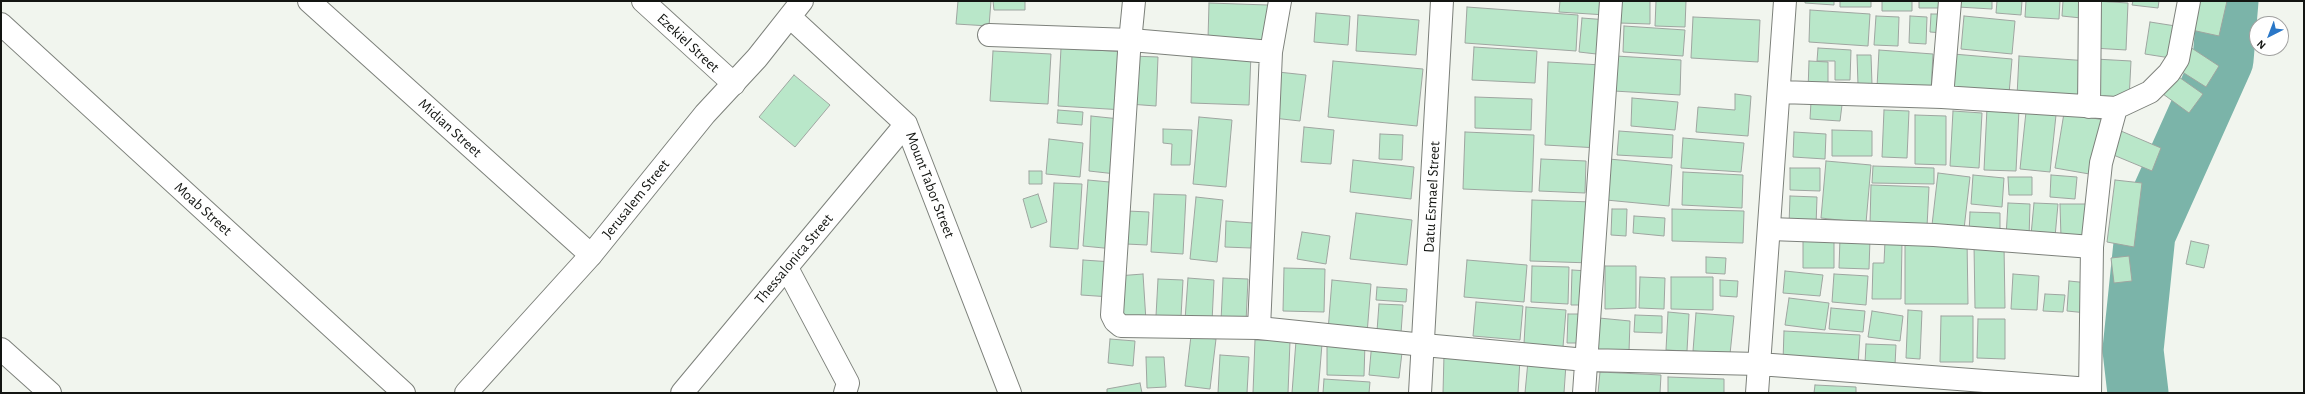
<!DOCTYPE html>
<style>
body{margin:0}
#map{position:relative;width:2305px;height:394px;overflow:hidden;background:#f1f5ee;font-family:"Alegreya Sans",sans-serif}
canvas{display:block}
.frame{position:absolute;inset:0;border:2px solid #131512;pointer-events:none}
.north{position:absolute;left:2249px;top:16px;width:40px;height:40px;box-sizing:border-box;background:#fff;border:1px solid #a1a1a0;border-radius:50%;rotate:222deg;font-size:11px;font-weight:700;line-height:16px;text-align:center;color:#131512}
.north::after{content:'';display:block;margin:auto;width:14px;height:18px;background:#2a77c7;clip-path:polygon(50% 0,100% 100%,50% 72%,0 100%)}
</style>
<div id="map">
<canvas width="2305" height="394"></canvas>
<div class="frame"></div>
<div class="north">N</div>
</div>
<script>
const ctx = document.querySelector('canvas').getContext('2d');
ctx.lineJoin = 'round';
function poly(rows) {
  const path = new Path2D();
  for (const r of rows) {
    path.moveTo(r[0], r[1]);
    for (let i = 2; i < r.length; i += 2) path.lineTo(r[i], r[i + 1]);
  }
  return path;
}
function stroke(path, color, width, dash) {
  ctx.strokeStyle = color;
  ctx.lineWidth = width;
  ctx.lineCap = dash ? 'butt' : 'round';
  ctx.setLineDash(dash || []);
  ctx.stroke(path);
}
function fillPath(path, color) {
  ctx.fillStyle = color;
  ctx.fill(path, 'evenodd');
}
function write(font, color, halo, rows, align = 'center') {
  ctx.font = font + ' "Alegreya Sans",sans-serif';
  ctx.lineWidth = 4;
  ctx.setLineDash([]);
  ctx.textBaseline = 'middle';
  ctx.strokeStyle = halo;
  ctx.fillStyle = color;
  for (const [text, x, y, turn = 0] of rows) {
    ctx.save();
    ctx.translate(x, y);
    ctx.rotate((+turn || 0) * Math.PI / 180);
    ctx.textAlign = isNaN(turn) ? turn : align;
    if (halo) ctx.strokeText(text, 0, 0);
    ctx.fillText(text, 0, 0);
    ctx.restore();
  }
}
stroke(poly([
 [2138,393,2133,350,2145,234,2223,60,2228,1]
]), '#7bb4a9', 61);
const building = poly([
 [958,1,991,1,989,26,956,24,958,1],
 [993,1,1025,1,1025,10,994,10,993,1],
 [1560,1,1607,1,1606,15,1559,12,1560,1],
 [1619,1,1650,1,1650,24,1619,23,1619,1],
 [1656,1,1686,1,1685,27,1655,26,1656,1],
 [1805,1,1834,1,1834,5,1805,3,1805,1],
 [1840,1,1871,1,1871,7,1840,7,1840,1],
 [1882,1,1912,1,1912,11,1882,11,1882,1],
 [1919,1,1940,1,1940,8,1919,8,1919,1],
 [1958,1,1992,1,1992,9,1958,7,1958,1],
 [1997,1,2022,1,2021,15,1996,13,1997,1],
 [2026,1,2060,1,2059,19,2025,17,2026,1],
 [2063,1,2083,1,2081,18,2062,16,2063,1],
 [2095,1,2128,3,2126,50,2093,48,2095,1],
 [2133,1,2159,1,2158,8,2132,5,2133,1],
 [2193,1,2227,1,2219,36,2187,29,2193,1],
 [1209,3,1268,5,1267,41,1208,39,1209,3],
 [1467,7,1578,15,1576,51,1465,43,1467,7],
 [1810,10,1870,14,1868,46,1809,42,1810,10],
 [1316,13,1350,16,1348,45,1314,42,1316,13],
 [1931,14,1943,14,1943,33,1930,32,1931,14],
 [1358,15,1419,20,1416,55,1356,51,1358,15],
 [1876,16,1899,17,1898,46,1874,45,1876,16],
 [1910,16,1927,17,1926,44,1909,43,1910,16],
 [1964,16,2015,21,2012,54,1961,49,1964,16],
 [1693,17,1760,20,1758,62,1691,58,1693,17],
 [1582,18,1608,20,1605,55,1579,52,1582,18],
 [2150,22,2182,27,2177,59,2145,54,2150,22],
 [1624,26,1685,30,1683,56,1623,52,1624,26],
 [1474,47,1537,51,1535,83,1472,80,1474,47],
 [2190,47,2219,66,2206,87,2176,68,2190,47],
 [1061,48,1127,52,1124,110,1058,106,1061,48],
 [1818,48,1851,50,1850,80,1835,80,1835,61,1817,61,1818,48],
 [1879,50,1933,54,1931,91,1877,87,1879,50],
 [993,51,1051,54,1048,104,990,101,993,51],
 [1192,52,1251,54,1249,105,1191,103,1192,52],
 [1953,54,2012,59,2009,94,1951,90,1953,54],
 [1857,55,1871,55,1872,85,1858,85,1857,55],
 [1131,56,1158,57,1156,106,1129,104,1131,56],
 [1616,56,1681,60,1680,95,1614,91,1616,56],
 [2019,56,2089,61,2087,101,2017,96,2019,56],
 [2095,59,2131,61,2129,100,2093,98,2095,59],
 [1333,61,1423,69,1417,126,1328,117,1333,61],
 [1809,61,1828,62,1828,92,1808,91,1809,61],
 [1548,62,1602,65,1599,148,1545,145,1548,62],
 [1278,72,1306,75,1300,121,1273,118,1278,72],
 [794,75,830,105,795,147,759,117,794,75],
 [2176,75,2203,94,2189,113,2163,94,2176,75],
 [1735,94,1751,96,1748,136,1696,132,1698,107,1735,110,1735,94],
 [1475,97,1532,99,1531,130,1475,128,1475,97],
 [1632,98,1678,102,1675,130,1631,126,1632,98],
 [1811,102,1842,105,1840,121,1810,119,1811,102],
 [1987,108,2019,110,2016,171,1984,170,1987,108],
 [1058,110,1083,112,1082,125,1057,123,1058,110],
 [1884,110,1909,111,1907,158,1882,157,1884,110],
 [1953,111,1982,113,1979,168,1950,166,1953,111],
 [2026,112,2056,115,2050,172,2020,169,2026,112],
 [2064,113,2104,120,2095,175,2055,168,2064,113],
 [1915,115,1946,116,1946,165,1915,164,1915,115],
 [1091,116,1120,119,1116,174,1089,171,1091,116],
 [1199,117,1232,120,1226,187,1193,184,1199,117],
 [1304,127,1334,130,1331,164,1301,162,1304,127],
 [1163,129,1192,130,1190,165,1171,165,1172,144,1163,143,1163,129],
 [1832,130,1872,131,1872,156,1832,156,1832,130],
 [1619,131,1673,135,1672,158,1617,155,1619,131],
 [2121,131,2161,148,2152,171,2111,154,2121,131],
 [1465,132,1534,135,1532,192,1463,189,1465,132],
 [1794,132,1826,134,1825,159,1793,157,1794,132],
 [1380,134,1403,135,1402,160,1379,159,1380,134],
 [1683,138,1744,143,1741,172,1681,168,1683,138],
 [1049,139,1083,143,1080,177,1046,174,1049,139],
 [1541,159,1586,161,1585,193,1539,191,1541,159],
 [1609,159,1672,165,1669,206,1606,200,1609,159],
 [1353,160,1414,167,1411,199,1350,192,1353,160],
 [1826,161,1871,165,1866,223,1821,218,1826,161],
 [1873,166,1934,168,1934,184,1872,183,1873,166],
 [1790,168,1820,168,1820,191,1790,190,1790,168],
 [1029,171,1042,171,1042,184,1029,184,1029,171],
 [1683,172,1743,175,1742,208,1682,205,1683,172],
 [1938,173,1970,177,1964,229,1932,225,1938,173],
 [1973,175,2004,178,2002,207,1971,204,1973,175],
 [2051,175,2077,177,2075,199,2050,197,2051,175],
 [2008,177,2032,177,2032,195,2009,195,2008,177],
 [1088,180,1120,183,1114,249,1083,246,1088,180],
 [2115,180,2142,183,2134,247,2107,242,2115,180],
 [1054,183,1082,184,1078,249,1050,247,1054,183],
 [1871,185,1929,187,1927,227,1870,224,1871,185],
 [1038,194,1047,222,1031,228,1023,199,1038,194],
 [1154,194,1186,195,1183,254,1151,252,1154,194],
 [1790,196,1817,197,1816,226,1789,225,1790,196],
 [1196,197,1223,200,1217,262,1190,259,1196,197],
 [1532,200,1593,202,1591,263,1530,261,1532,200],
 [2008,203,2030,204,2029,238,2006,237,2008,203],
 [2034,203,2058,204,2055,237,2031,235,2034,203],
 [2060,204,2089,204,2090,238,2061,238,2060,204],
 [1612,209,1627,209,1626,236,1611,235,1612,209],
 [1672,209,1744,211,1743,243,1672,241,1672,209],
 [1127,211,1149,212,1147,245,1126,244,1127,211],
 [1970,212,2000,213,2000,235,1969,234,1970,212],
 [1356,213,1412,220,1407,265,1350,259,1356,213],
 [1634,216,1665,218,1664,236,1633,233,1634,216],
 [1226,221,1253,223,1251,248,1225,247,1226,221],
 [1302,232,1330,236,1326,264,1297,259,1302,232],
 [1803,238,1834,238,1834,268,1803,268,1803,238],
 [1840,238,1870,239,1869,269,1839,268,1840,238],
 [1905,239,1967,239,1968,304,1905,304,1905,239],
 [1885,241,1902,242,1901,299,1872,299,1873,263,1884,263,1885,241],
 [2191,241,2209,245,2204,268,2186,264,2191,241],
 [1974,245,2004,245,2005,308,1975,308,1974,245],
 [2129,256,2132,281,2114,283,2111,258,2129,256],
 [1706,257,1726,258,1725,274,1706,273,1706,257],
 [1083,260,1113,262,1111,297,1081,295,1083,260],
 [1467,260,1527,265,1524,302,1464,297,1467,260],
 [1532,266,1569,267,1568,304,1531,302,1532,266],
 [1605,266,1636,266,1636,308,1605,309,1605,266],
 [1284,268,1325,269,1324,312,1283,311,1284,268],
 [1572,270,1589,271,1588,305,1571,305,1572,270],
 [1785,271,1823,275,1820,296,1783,293,1785,271],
 [1143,274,1146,321,1119,322,1117,276,1143,274],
 [1834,274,1868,276,1866,305,1832,302,1834,274],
 [2013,274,2039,276,2037,310,2011,309,2013,274],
 [1640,277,1665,278,1664,309,1639,308,1640,277],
 [1671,277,1713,277,1713,310,1671,309,1671,277],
 [1188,278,1214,280,1212,322,1185,320,1188,278],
 [1223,278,1248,279,1246,322,1221,321,1223,278],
 [1158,279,1183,280,1181,317,1156,316,1158,279],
 [1332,280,1371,284,1367,334,1328,331,1332,280],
 [1720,280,1738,281,1737,297,1720,296,1720,280],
 [2069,281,2089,283,2087,313,2067,311,2069,281],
 [1377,287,1407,289,1406,302,1376,300,1377,287],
 [2045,294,2065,295,2063,312,2043,311,2045,294],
 [1789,298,1829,303,1825,330,1785,325,1789,298],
 [1476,302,1523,306,1520,340,1473,336,1476,302],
 [1379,304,1403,305,1401,333,1377,331,1379,304],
 [1526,307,1566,310,1563,347,1524,344,1526,307],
 [1831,308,1865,311,1863,332,1829,329,1831,308],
 [1908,310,1922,311,1920,359,1906,358,1908,310],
 [1872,311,1903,316,1900,341,1868,337,1872,311],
 [1668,312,1689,314,1687,351,1666,350,1668,312],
 [1696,313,1734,316,1730,354,1693,351,1696,313],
 [1568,314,1586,314,1585,343,1567,343,1568,314],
 [1635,315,1662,316,1662,333,1634,332,1635,315],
 [1941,316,1973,316,1973,362,1940,362,1941,316],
 [1599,318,1630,321,1629,352,1596,350,1599,318],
 [1978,319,2005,319,2005,359,1977,358,1978,319],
 [1784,331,1860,335,1858,365,1783,361,1784,331],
 [1191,336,1216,339,1210,389,1185,386,1191,336],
 [1110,339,1135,341,1133,366,1108,363,1110,339],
 [1255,340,1290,341,1288,393,1253,393,1255,340],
 [1296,341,1322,344,1318,393,1292,393,1296,341],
 [1372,341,1403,344,1399,378,1369,375,1372,341],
 [1327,342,1365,343,1364,376,1327,375,1327,342],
 [1866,344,1896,345,1895,365,1865,363,1866,344],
 [1220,355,1249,357,1247,393,1218,393,1220,355],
 [1444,355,1520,359,1518,393,1443,393,1444,355],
 [1146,357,1164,357,1166,387,1147,388,1146,357],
 [1528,361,1566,364,1564,393,1525,393,1528,361],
 [1600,372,1661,375,1660,393,1598,393,1600,372],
 [1668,377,1724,379,1724,393,1668,393,1668,377],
 [1324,379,1370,382,1369,393,1323,393,1324,379],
 [1140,383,1142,393,1107,393,1107,389,1140,383],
 [1815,385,1856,387,1856,393,1814,393,1815,385]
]);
fillPath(building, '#b9e7c9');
stroke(building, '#9ea5a0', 1);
const pedestrian = poly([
 [989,35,1131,40,1271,52],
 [1770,229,1934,235,2092,247],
 [1259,328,1271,52,1280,1],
 [1424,345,1586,360,1759,364],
 [1584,393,1611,1]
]);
const minor = poly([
 [309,1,591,255],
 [643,1,734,84],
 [1134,1,1129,52,1112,315,1115,321,1121,326,1259,328,1424,345],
 [790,17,906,124,1010,393],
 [1,24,404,393],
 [1779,92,1942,97,2116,108],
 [1942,97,1950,1],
 [2089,107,2090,1],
 [787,268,848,383,845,393],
 [1,349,50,393],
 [1759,364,2090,389],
 [682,393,906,124],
 [1757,393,1785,1],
 [2090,393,2092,247,2101,163,2116,108,2150,92,2169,73,2178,59,2189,1]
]);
const tertiary = poly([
 [466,393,591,255,705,114,757,58,802,1],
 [1420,393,1442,1]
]);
stroke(pedestrian, '#7d817b', 24);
stroke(minor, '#7d817b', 24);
stroke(tertiary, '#7d817b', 24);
stroke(pedestrian, '#fff', 22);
stroke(minor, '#fff', 22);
stroke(tertiary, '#fff', 22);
write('15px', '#131512', '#fff', [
 ["Ezekiel Street",688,43,43],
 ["Midian Street",450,128,42],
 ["Mount Tabor Street",930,185,69],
 ["Datu Esmael Street",1432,197,-87],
 ["Jerusalem Street",636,199,-51],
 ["Moab Street",203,209,42],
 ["Thessalonica Street",794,259,-50]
]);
</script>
